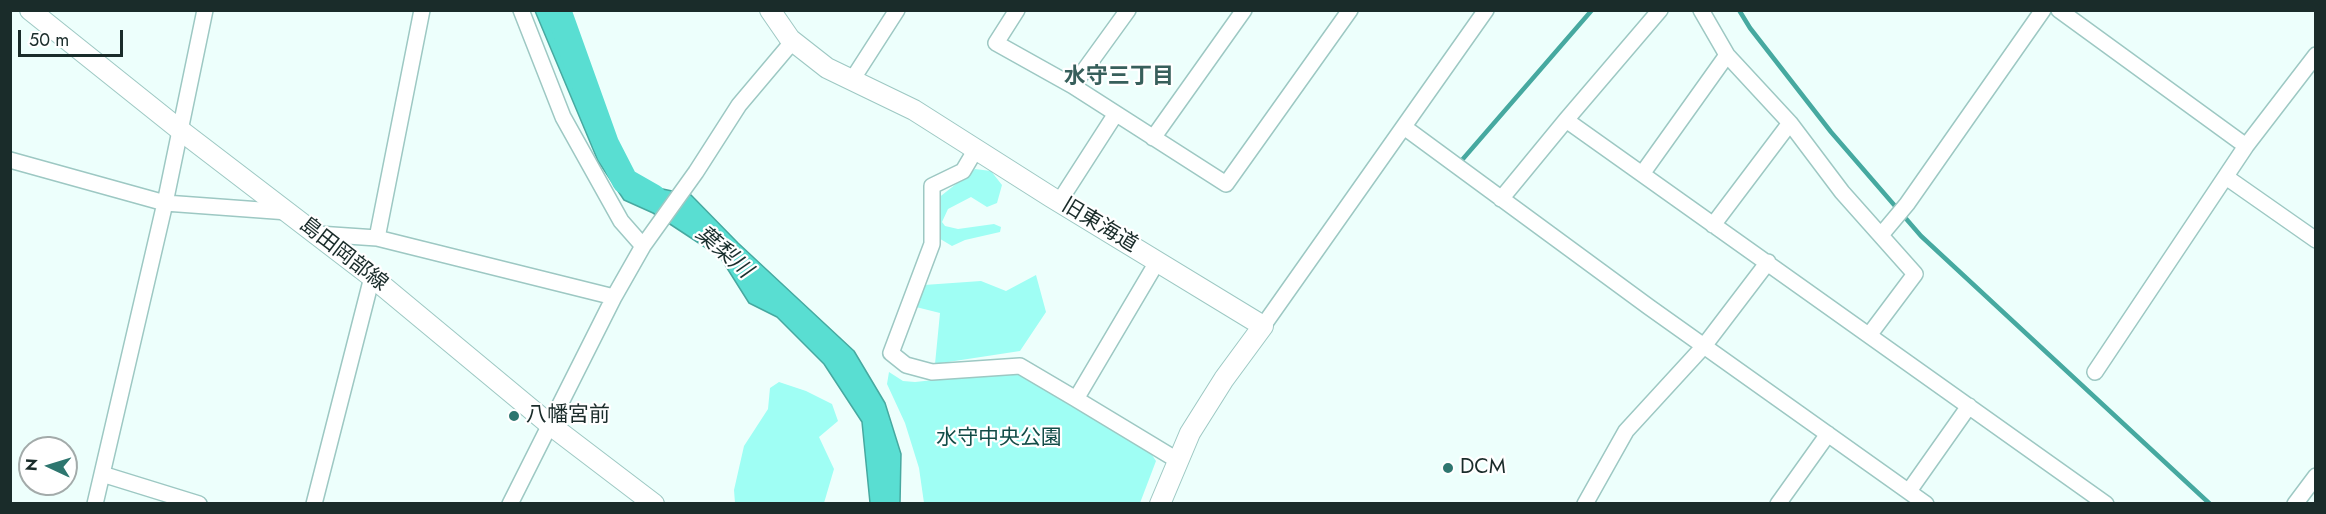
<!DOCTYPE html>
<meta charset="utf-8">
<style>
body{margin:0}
#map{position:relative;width:2326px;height:514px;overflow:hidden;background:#edfffc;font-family:Jost,sans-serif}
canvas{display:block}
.frame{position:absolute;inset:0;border:12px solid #1a2c2a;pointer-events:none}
.north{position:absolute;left:18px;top:436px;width:60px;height:60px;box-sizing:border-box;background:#fff;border:2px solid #a3abaa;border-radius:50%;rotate:274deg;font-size:16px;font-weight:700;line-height:24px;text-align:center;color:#1a2c2a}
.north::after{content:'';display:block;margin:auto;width:21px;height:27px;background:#2e766f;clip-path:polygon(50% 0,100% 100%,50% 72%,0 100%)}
.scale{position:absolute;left:18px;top:30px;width:105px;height:27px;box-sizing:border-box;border:3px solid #1a2c2a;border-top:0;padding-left:8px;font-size:18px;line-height:21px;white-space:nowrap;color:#1a2c2a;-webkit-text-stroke:4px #fff;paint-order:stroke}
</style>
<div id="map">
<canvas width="2326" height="514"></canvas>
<div class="frame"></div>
<div class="north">N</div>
<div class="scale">50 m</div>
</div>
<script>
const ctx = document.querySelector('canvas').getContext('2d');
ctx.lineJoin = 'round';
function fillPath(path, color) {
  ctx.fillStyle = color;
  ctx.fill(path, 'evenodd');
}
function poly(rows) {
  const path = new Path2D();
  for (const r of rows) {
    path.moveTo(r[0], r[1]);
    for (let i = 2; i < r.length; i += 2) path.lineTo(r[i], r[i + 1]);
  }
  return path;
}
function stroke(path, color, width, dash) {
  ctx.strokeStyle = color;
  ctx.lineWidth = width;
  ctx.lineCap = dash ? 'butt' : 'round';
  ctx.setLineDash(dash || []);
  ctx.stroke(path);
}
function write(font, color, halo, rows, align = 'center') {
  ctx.font = font + ' Jost,"Noto Sans JP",sans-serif';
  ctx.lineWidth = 4.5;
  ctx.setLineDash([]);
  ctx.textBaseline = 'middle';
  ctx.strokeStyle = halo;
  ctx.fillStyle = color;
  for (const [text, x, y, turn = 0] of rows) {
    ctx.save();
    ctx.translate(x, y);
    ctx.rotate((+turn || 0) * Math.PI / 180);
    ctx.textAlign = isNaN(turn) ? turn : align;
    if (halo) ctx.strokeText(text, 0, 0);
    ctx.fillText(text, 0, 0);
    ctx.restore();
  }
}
fillPath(poly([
 [975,169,991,171,1002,185,997,203,987,207,971,197,948,209,942,222,945,226,958,229,994,224,1001,227,1000,232,965,240,952,246,937,237,937,199],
 [1036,275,1046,312,1020,351,935,364,940,313,916,307,924,285,981,281,1006,291],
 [889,372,903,381,915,382,1008,372,1020,374,1150,452,1156,461,1140,503,924,503,919,468,905,423,887,384],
 [779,382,806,391,832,404,838,421,819,437,834,469,824,503,735,503,734,490,744,446,768,409,770,388]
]), '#9ffef4');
const water = poly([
 [535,11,560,11,606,144,625,181,691,195,738,243,854,351,885,403,901,454,900,503,870,503,862,422,824,364,777,317,749,303,720,257,653,213,624,200,598,161,535,11]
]);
fillPath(water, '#59ded2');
stroke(water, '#46a9a0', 1.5);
stroke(poly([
 [1739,10,1750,28,1831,132,1921,236,2210,504],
 [1462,160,1592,10]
]), '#46a9a0', 4.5);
stroke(poly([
 [558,10,606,144,625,181,653,197]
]), '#59ded2', 26);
const minor = poly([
 [521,10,563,117,621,221,643,246],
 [1017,10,996,43,1073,86,1226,184,1350,10],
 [1701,10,1727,55,1790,123,1713,225],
 [2059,10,2246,146],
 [852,80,897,10],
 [1073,86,1128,10],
 [1566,120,2106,504],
 [1790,123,1842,192,1915,274,1870,334],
 [1404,127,1649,307,1926,504],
 [1153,138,1244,10],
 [976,149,963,171,932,186,932,244,891,353,906,365,932,372,1020,366,1076,399],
 [10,160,165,203,288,212],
 [1642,174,1727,55],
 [2226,177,2316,240],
 [1501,199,1566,120,1660,10],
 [1059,202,1115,115],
 [318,234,377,238,614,297],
 [1881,235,1907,204,2043,10],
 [377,238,422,10],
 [1157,262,1076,399,1177,460],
 [1263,326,1486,10],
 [2095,372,2246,146,2316,55],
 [102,474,199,504],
 [1909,491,1969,406],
 [95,504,165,203,205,10],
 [314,504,372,277],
 [510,504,614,297,643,246,696,172,739,105,793,41],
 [1585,504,1626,431,1704,346,1768,262],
 [1778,504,1828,434],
 [2295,504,2316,476]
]);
const major = poly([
 [30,10,180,130,372,277,549,424,654,504],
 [770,10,790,39,827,68,914,110,1051,197,1263,326,1224,379,1190,433,1160,504]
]);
stroke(minor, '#9dc8c3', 18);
stroke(major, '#9dc8c3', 22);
stroke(minor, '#fff', 15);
stroke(major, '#fff', 20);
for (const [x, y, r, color] of [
 [514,416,6,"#2e766f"],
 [1448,468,6,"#2e766f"]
]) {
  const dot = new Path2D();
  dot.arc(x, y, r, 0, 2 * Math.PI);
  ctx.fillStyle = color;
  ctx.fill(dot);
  stroke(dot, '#fff', 2);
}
write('21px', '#1a2c2a', '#fff', [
 ["旧東海道",1099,226,31],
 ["島田岡部線",343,255,38]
]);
write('21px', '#1a2c2a', '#fff', [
 ["八幡宮前",526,416],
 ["DCM",1460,468]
], 'left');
write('21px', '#124d48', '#fff', [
 ["水守中央公園",999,439]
]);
write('bold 22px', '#375f5b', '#fff', [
 ["水守三丁目",1119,78]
]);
write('italic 22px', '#192f2d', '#fff', [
 ["葉梨川",723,253,41]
]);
</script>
